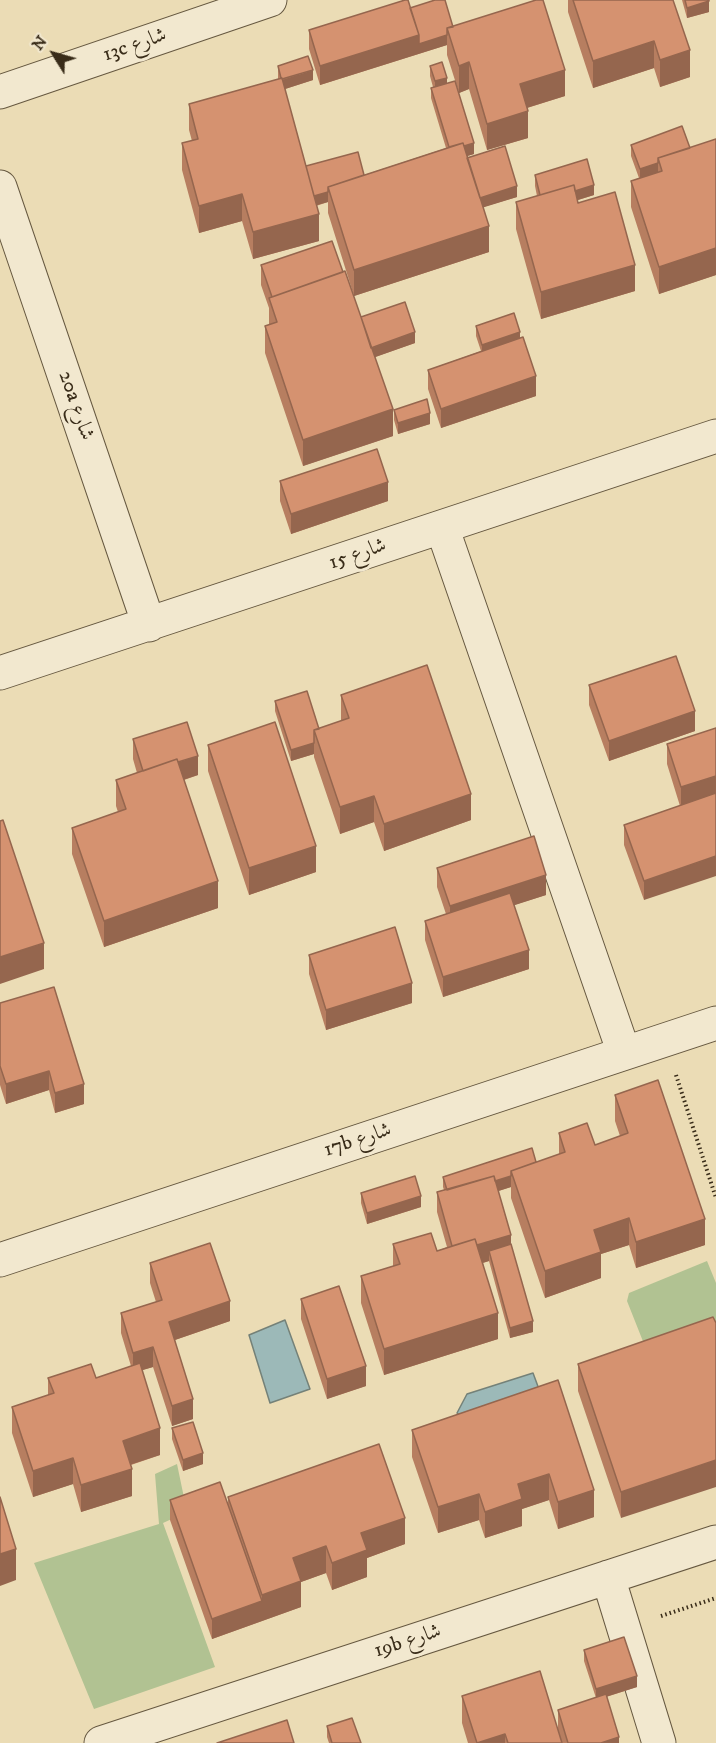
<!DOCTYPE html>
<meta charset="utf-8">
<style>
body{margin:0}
#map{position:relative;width:716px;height:1743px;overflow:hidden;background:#ebdcb5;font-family:"IM FELL DW Pica",serif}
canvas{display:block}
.north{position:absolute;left:24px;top:24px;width:60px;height:60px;-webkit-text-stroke:4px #f2e8cf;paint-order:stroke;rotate:307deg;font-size:16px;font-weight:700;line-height:24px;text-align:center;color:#392c19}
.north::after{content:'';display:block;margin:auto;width:21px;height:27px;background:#392c19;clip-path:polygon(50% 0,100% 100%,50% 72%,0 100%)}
</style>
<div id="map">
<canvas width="716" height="1743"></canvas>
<div class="north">N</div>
</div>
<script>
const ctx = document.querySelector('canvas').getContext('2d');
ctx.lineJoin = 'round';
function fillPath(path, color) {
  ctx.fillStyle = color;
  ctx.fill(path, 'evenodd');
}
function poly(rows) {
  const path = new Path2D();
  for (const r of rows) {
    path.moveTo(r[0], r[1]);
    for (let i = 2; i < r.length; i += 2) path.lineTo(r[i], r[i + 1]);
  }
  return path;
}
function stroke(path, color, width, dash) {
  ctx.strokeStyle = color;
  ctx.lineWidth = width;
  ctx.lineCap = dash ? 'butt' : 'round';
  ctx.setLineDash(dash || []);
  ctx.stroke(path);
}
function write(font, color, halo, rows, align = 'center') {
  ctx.font = font + ' "IM FELL DW Pica",Amiri,serif';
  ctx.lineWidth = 6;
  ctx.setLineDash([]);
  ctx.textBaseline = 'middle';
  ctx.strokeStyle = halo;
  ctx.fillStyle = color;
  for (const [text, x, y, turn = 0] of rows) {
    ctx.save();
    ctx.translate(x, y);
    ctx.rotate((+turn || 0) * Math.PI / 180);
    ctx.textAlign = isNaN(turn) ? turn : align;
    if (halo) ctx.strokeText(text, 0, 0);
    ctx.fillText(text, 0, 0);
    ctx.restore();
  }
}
fillPath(poly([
 [707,1261,716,1283,716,1342,650,1359,627,1301,629,1293],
 [177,1464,187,1512,163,1523,215,1667,94,1709,34,1563,159,1524,155,1474]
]), '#b1c292');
const water = poly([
 [285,1320,310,1389,270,1403,249,1335,285,1320],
 [533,1373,543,1400,472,1427,457,1413,467,1394,533,1373]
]);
fillPath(water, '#9cb9b8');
stroke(water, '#748178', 1.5);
const minor = poly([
 [0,92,270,0],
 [0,187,149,625],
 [442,527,624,1053],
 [0,673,716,436],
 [0,1260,716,1023],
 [608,1577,659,1743],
 [101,1743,716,1542]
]);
stroke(minor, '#665840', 35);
stroke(poly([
 [676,1075,716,1198],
 [661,1616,716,1598]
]), '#392c19', 4, [1.5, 3]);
stroke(minor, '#f2e8cf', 33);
fillPath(poly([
 [568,0,673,0,690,77,660,87,654,68,593,88,568,12],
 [682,0,709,0,709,12,687,18],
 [410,8,453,27,565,96,527,108,528,138,487,150,469,89,459,93,447,55,447,45,320,85,309,49,309,30],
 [278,66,313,80,285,89,306,166,364,175,446,148,431,98,431,88,433,87,430,76,430,66,447,83,474,154,467,156,467,158,517,197,483,207,489,252,354,296,328,213,328,202,316,206,319,241,253,259,242,221,199,233,182,170,182,143,192,141,189,130,189,104,278,79],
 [716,139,716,275,659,294,631,207,631,181,639,178,631,156,631,145,690,148],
 [535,175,594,195,578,200,578,203,635,291,541,319,516,229,516,202,537,196,535,186],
 [261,265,343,272,361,317,415,343,375,357,393,436,303,466,265,353,265,326,269,325,269,308,261,285],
 [476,326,520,338,536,396,441,428,428,389,428,370,481,351,476,336],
 [394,410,430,424,398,434,394,420],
 [280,481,388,501,291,534,280,501],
 [589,685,695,731,609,761,589,705],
 [341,695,471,820,384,851,374,822,340,834,314,757,314,754,291,761,275,711,275,701,319,729,341,721],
 [716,728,644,900,624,845,624,825,680,806,667,764,667,744],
 [133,739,198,775,184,780,218,908,104,947,72,854,72,828,118,812,116,806,116,780,137,773,133,759],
 [208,745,316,872,249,895,208,771],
 [437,868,546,895,514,905,529,969,443,997,425,940,425,921,446,914,437,887],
 [309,955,412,1003,326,1030,309,974],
 [0,1003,84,1104,55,1113,49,1090,6,1104,0,1085],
 [615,1095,705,1245,636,1268,629,1245,601,1254,601,1278,545,1298,511,1198,511,1187,498,1191,533,1332,510,1338,489,1261,483,1263,498,1339,384,1375,361,1303,361,1276,393,1266,393,1244,437,1251,447,1247,437,1212,437,1192,444,1190,443,1187,443,1177,536,1162,559,1155,559,1133,595,1145,620,1136,615,1121],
 [361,1193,421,1207,367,1224,361,1203],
 [150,1263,230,1321,175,1340,193,1419,172,1426,153,1367,142,1370,160,1455,131,1465,132,1496,81,1512,73,1484,33,1497,12,1433,12,1407,48,1395,48,1378,96,1378,131,1366,121,1333,121,1313,156,1302,150,1283],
 [301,1299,366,1386,327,1399,301,1319],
 [716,1323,621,1518,578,1391,578,1364],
 [558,1380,594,1517,558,1529,549,1500,522,1509,522,1526,485,1538,479,1520,438,1533,412,1457,412,1430],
 [172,1428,203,1464,183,1471,172,1439],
 [228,1497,405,1544,367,1558,367,1577,332,1590,326,1573,301,1582,301,1607,212,1639,170,1520,170,1500,228,1503],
 [584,1650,637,1687,606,1697,619,1743,468,1743,462,1723,462,1696,558,1728,558,1710,596,1698,584,1661],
 [327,1726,361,1743,329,1743,327,1737]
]), '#b77e60');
fillPath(poly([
 [709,1,709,12,687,18,687,8],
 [419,35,447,35,447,45,320,85,320,66],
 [654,41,654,68,593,88,593,61],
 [690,50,690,77,660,87,660,60],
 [469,62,469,89,459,93,459,66],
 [313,70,313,80,282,90,282,80],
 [565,70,565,96,520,110,520,84],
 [447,78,447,89,435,92,435,81],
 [528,111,528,138,487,150,487,124],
 [474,143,474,154,451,161,451,151],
 [658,163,658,173,640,180,640,169],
 [594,185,594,195,542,211,542,201],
 [517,186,517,197,475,210,475,199],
 [328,192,328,202,310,207,310,197],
 [242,194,242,221,199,233,199,206],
 [319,214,319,241,253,259,253,232],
 [489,226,489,252,354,296,354,270],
 [716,248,716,275,659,294,659,267],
 [635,265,635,291,541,319,541,292],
 [415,332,415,343,367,360,367,350],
 [520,332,520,343,482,356,482,345],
 [536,376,536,396,441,428,441,409],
 [393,409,393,436,303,466,303,440],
 [430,413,430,424,398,434,398,423],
 [388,482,388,501,291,534,291,514],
 [695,711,695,731,609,761,609,741],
 [314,743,314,754,291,761,291,750],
 [198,756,198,775,143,793,143,773],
 [716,776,716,796,681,807,681,787],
 [471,794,471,820,384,851,384,824],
 [374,796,374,822,340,834,340,807],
 [316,846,316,872,249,895,249,868],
 [716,856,716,876,644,900,644,881],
 [546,875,546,895,450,926,450,906],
 [218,881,218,908,104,947,104,921],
 [44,943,44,969,0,984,0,957],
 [529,950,529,969,443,997,443,977],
 [412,983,412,1003,326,1030,326,1010],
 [49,1071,49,1090,6,1104,6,1084],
 [84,1084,84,1104,55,1113,55,1093],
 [511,1176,511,1187,449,1207,449,1196],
 [421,1196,421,1207,367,1224,367,1213],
 [629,1218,629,1245,601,1254,601,1278,545,1298,545,1271,594,1230],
 [705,1219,705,1245,636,1268,636,1242],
 [511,1235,511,1254,489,1251,489,1261,454,1271,454,1252],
 [230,1301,230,1321,169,1342,169,1322],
 [498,1313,498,1339,384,1375,384,1349],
 [533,1321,533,1332,510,1338,510,1328],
 [153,1347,153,1367,133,1373,133,1353],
 [366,1366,366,1386,327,1399,327,1379],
 [193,1399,193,1419,172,1426,172,1406],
 [160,1428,160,1455,123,1467,123,1441],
 [203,1453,203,1464,183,1471,183,1460],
 [73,1458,73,1484,33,1497,33,1471],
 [716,1460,716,1487,621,1518,621,1492],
 [132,1469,132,1496,81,1512,81,1485],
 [549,1474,549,1500,522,1509,522,1526,485,1538,485,1512,518,1484],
 [594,1490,594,1517,558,1529,558,1502],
 [479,1494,479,1520,438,1533,438,1507],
 [405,1518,405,1544,367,1558,367,1577,332,1590,332,1563,361,1533],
 [326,1546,326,1573,301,1582,301,1607,212,1639,212,1619,262,1601,262,1595,293,1558],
 [16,1549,16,1580,0,1586,0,1554],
 [637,1676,637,1687,596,1700,596,1689],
 [505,1734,505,1743,477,1743],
 [619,1737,619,1743,601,1743]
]), '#95664e');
const building = poly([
 [405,0,408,0,419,35,320,66,309,30,405,0],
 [435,0,445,0,453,27,447,28,447,35,419,44,419,35,410,8,435,0],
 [536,0,543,0,565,70,520,84,528,111,487,124,469,62,459,66,447,28,536,0],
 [573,0,673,0,690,50,660,60,654,41,593,61,573,0],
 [685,0,709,0,709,1,687,8,685,0],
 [308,56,313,70,282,79,281,78,278,66,308,56],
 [442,62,447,78,435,81,430,66,442,62],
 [282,78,319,214,253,232,242,194,199,206,182,143,198,139,189,104,282,78],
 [455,81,474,143,464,146,463,143,449,147,431,88,455,81],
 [682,126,690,148,658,158,658,163,640,169,631,145,682,126],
 [716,139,716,248,659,267,631,181,662,171,658,158,716,139],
 [463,143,489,226,354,270,328,187,463,143],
 [505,146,517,186,480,198,467,158,505,146],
 [358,152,364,175,328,187,328,192,314,196,306,166,358,152],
 [587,159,594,185,575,191,574,185,540,195,535,175,587,159],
 [574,185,578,203,615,192,635,265,541,292,516,202,574,185],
 [332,241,343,272,272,297,261,265,332,241],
 [345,271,393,409,303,440,265,326,277,322,269,298,345,271],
 [405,302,415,332,371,348,361,317,405,302],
 [514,313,520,332,482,345,476,326,514,313],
 [523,337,536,376,441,409,428,370,523,337],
 [427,399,430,413,398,423,394,410,427,399],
 [377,449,388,482,291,514,280,481,377,449],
 [676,656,695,711,609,741,589,685,676,656],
 [427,665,471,794,384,824,374,796,340,807,314,730,349,718,341,695,427,665],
 [307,691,319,729,314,730,314,743,291,750,275,701,307,691],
 [187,722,198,756,178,762,177,759,143,771,133,739,187,722],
 [275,722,316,846,249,868,208,745,275,722],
 [716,728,716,776,681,787,667,744,716,728],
 [177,759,218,881,104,921,72,828,126,809,116,780,177,759],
 [716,793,716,856,644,881,624,825,716,793],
 [3,820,44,943,0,957,0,821,3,820],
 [534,836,546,875,450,906,437,868,534,836],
 [510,893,529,950,443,977,425,921,510,893],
 [395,927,412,983,326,1010,309,955,395,927],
 [54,987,84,1084,55,1093,49,1071,6,1084,0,1066,0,1003,54,987],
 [658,1080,705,1219,636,1242,629,1218,594,1230,601,1252,545,1271,511,1171,565,1152,559,1133,587,1123,595,1145,628,1133,615,1095,658,1080],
 [532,1148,536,1162,511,1171,511,1176,495,1181,494,1176,447,1190,443,1177,532,1148],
 [415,1176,421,1196,367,1213,361,1193,415,1176],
 [494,1176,511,1235,477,1245,475,1239,452,1246,437,1192,494,1176],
 [431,1233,437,1251,475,1239,498,1313,384,1349,361,1276,400,1264,393,1244,431,1233],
 [210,1243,230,1301,169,1322,193,1399,172,1406,153,1347,133,1353,121,1313,162,1300,150,1263,210,1243],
 [511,1244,533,1321,510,1328,489,1251,511,1244],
 [339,1286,366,1366,327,1379,301,1299,339,1286],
 [713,1317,716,1323,716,1460,621,1492,578,1364,713,1317],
 [140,1363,160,1428,123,1441,132,1469,81,1485,73,1458,33,1471,12,1407,54,1393,48,1378,91,1364,96,1378,140,1363],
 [558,1380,594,1490,558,1502,549,1474,518,1484,522,1499,485,1512,479,1494,438,1507,412,1430,558,1380],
 [193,1422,203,1453,183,1460,172,1428,193,1422],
 [379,1444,405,1518,361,1533,367,1550,332,1563,326,1546,293,1558,301,1581,262,1595,228,1497,379,1444],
 [220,1482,262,1601,212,1619,170,1500,220,1482],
 [0,1497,16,1549,0,1554,0,1497],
 [624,1637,637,1676,596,1689,584,1650,624,1637],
 [540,1671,562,1743,508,1743,505,1734,477,1743,462,1696,540,1671],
 [606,1694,619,1737,601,1743,568,1743,558,1710,606,1694],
 [352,1718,361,1743,332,1743,327,1726,352,1718],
 [287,1720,294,1743,217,1743,287,1720]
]);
fillPath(building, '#d59270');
stroke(building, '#95664e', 1.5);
write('21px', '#392c19', '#f2e8cf', [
 ["13c شارع",135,46,-19],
 ["20a شارع",75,406,71],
 ["شارع 15",358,555,-19],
 ["17b شارع",358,1141,-18],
 ["19b شارع",408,1642,-18]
]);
</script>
